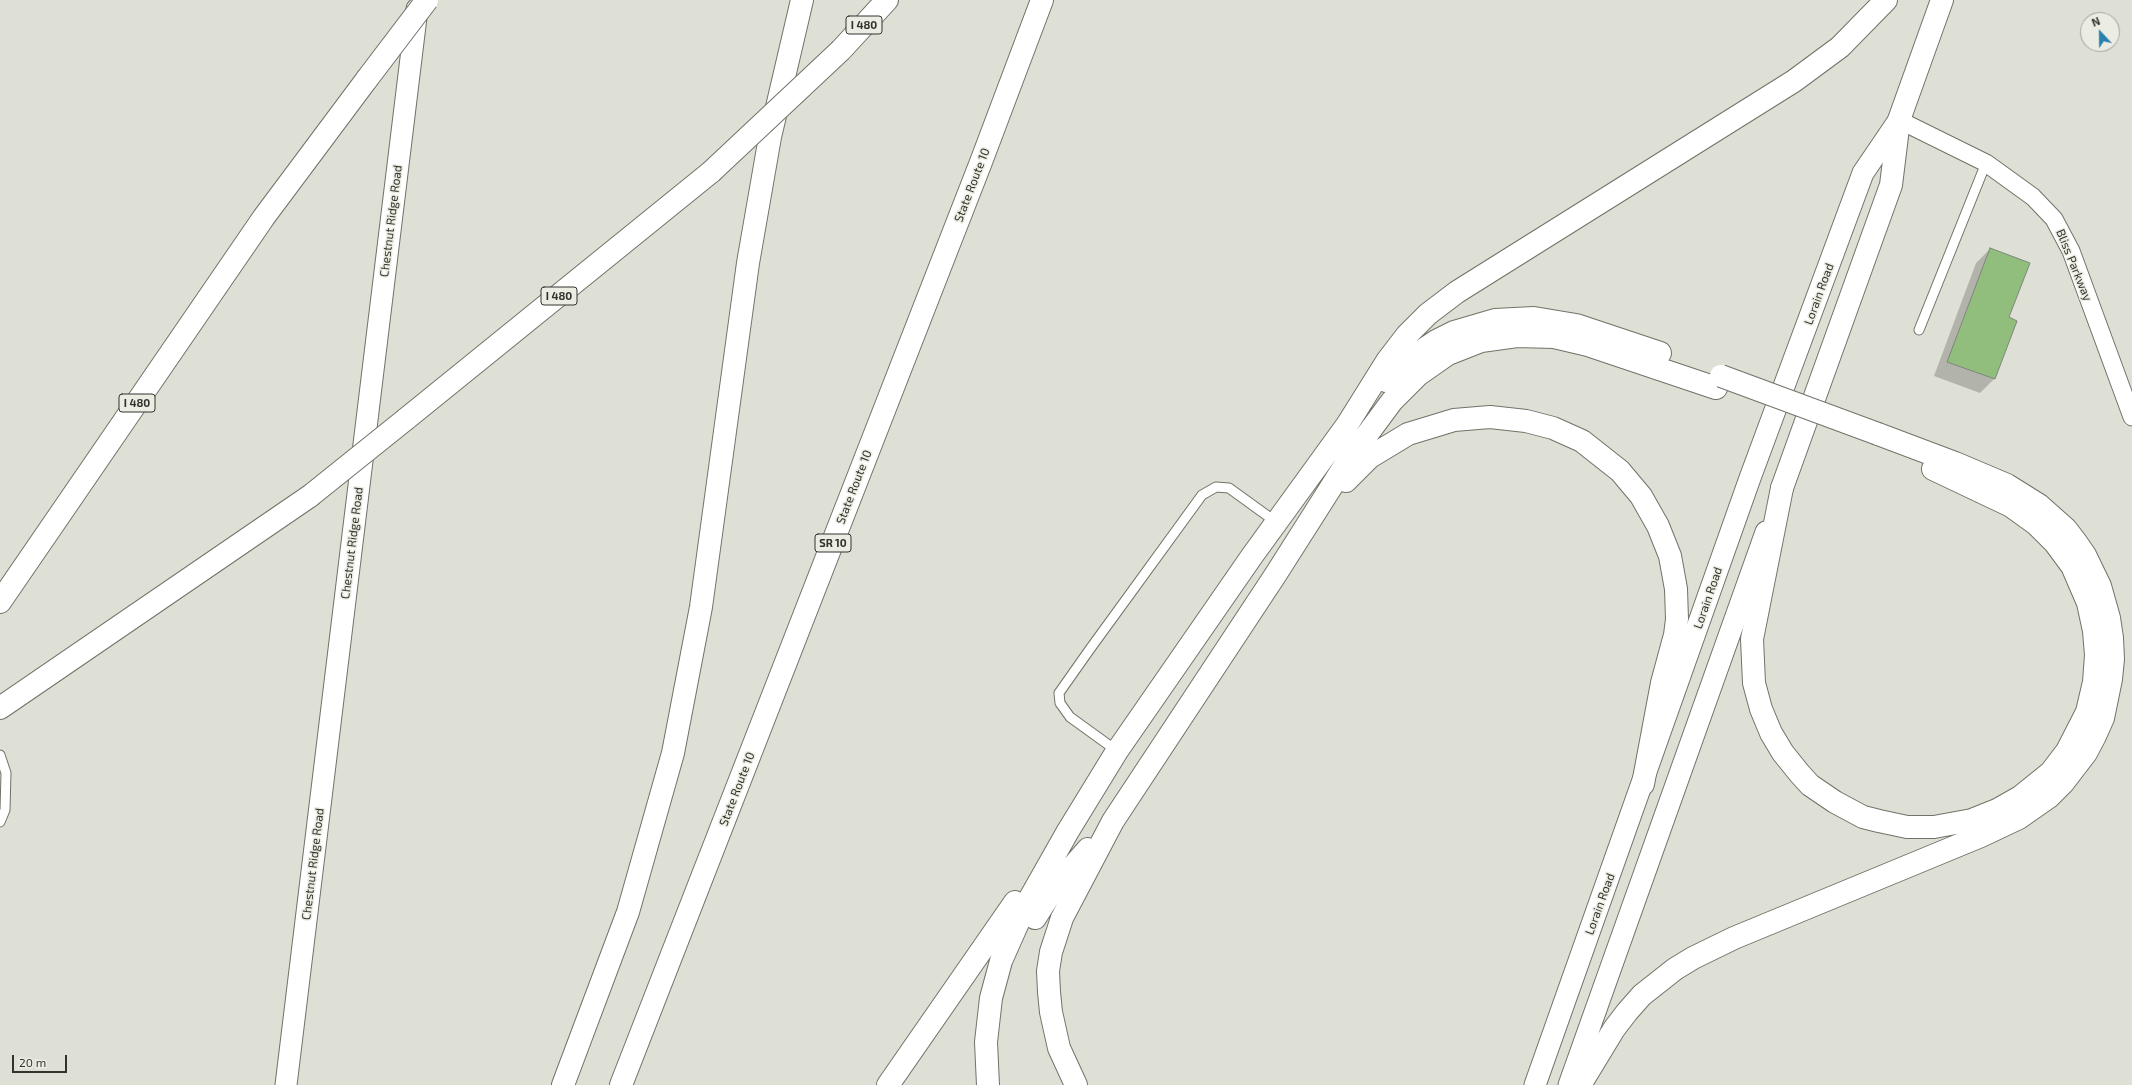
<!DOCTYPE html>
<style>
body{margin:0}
#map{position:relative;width:2132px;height:1085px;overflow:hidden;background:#dfe0d5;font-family:"Exo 2",sans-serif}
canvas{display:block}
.north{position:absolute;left:2080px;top:12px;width:40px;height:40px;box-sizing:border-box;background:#ecede2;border:1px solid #a2a29a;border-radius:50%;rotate:338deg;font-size:11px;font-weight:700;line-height:16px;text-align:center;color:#32322e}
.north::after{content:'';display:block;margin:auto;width:14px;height:18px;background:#2880af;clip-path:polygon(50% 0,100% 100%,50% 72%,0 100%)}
.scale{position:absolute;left:12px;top:1055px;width:55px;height:18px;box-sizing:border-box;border:2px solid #32322e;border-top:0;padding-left:5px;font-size:12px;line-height:14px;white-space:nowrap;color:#32322e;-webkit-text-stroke:3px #ecede2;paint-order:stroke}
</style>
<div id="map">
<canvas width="2132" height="1085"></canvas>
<div class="north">N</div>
<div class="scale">20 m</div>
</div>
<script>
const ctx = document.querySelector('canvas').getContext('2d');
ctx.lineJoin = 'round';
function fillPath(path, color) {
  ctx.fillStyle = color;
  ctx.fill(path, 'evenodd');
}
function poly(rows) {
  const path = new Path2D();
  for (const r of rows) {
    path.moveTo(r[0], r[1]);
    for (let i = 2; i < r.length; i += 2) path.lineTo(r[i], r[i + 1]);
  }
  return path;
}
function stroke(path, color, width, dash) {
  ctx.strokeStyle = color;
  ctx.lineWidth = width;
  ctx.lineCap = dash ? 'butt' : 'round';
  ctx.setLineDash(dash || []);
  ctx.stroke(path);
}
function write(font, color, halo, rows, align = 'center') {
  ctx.font = font + ' "Exo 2",sans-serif';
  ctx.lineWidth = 3;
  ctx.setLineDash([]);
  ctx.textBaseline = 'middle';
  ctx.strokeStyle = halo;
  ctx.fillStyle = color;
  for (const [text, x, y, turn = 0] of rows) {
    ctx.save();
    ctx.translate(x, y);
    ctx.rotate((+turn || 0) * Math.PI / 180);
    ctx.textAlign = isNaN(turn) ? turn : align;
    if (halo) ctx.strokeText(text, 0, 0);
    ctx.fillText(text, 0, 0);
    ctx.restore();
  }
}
fillPath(poly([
 [1990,249,2008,318,2016,321,1994,379,1980,393,1934,376,1976,263]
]), '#0003');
const building = poly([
 [1990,248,2030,263,2009,317,2017,321,1995,379,1947,362,1990,248]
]);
fillPath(building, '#91be7d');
stroke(building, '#7e857c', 1);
const service = poly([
 [1919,330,1986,163],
 [1117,751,1070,717,1060,703,1059,693,1090,649,1202,495,1216,487,1229,488,1276,522],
 [0,755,6,773,5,810,0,822]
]);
const minor = poly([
 [1899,120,1986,163,2033,197,2054,219,2071,251,2132,417]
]);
const tertiary = poly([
 [286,1085,417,9],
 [1535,1085,1750,478,1863,173,1899,120],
 [1569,1085,1766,532]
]);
const secondary = poly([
 [1782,488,1891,185,1899,120,1942,0]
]);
const motorway = poly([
 [841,50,887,0],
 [1386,381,1408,360,1436,341,1454,332,1495,320,1534,318,1576,325,1660,353],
 [406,419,711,172],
 [1346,481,1370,457,1408,434,1454,420,1490,417,1526,421,1553,428,1582,441,1620,471,1641,496,1658,526,1670,556,1676,589,1677,619,1675,635,1662,683,1643,784],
 [1782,488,1752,639,1754,683,1761,709,1771,733,1783,753,1800,774,1810,785,1835,802,1863,817,1879,821,1907,827,1934,827,1972,820,1997,810,2020,797,2051,772,2067,751,2087,712,2094,682,2096,655,2094,631,2088,603,2072,566,2055,543,2036,524,2011,506,1933,469],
 [0,602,264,217,367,79],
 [0,708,310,496],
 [1035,918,1054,888,1088,849],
 [563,1085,628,912,673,753,701,607,748,263,770,137,802,0],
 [621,1085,981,162,1042,0],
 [888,1085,1015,902],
 [988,1085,986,1042,991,998,1001,961,1025,907,1068,831,1117,751,1252,556,1347,425,1387,361,1407,335,1428,314,1457,292,1794,81,1840,47,1886,0],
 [1076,1085,1059,1048,1051,1012,1049,992,1048,971,1051,952,1062,918,1113,821,1276,574,1349,459,1392,401,1418,375,1448,354,1481,341,1517,336,1554,337,1588,345,1716,388],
 [1580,1085,1614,1029,1627,1012,1642,995,1675,969,1693,958,1734,938,1981,836,2019,818,2049,797,2063,783,2086,753,2095,736,2103,718,2111,679,2113,659,2112,638,2109,618,2100,586,2085,555,2076,542,2066,529,2039,505,2007,485,1955,463,1878,434]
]);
stroke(service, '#717268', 11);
stroke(minor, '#717268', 19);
stroke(tertiary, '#717268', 23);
stroke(secondary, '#717268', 24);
stroke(motorway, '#717268', 24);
stroke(service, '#fff', 9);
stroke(minor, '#fff', 17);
stroke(tertiary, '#fff', 21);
stroke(secondary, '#fff', 22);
stroke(motorway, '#fff', 22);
const motorwayBridge = poly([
 [367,79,427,0],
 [711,172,841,50],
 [1721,376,1878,434],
 [310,496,406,419]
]);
stroke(motorwayBridge, '#717268', 24, []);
stroke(motorwayBridge, '#fff', 22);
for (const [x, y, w] of [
 [864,25,36],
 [559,296,36],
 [137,403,36],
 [833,543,36]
]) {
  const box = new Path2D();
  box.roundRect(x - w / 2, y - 9, w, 18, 3);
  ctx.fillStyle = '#ecede2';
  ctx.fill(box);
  stroke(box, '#32322e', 1);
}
write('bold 11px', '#32322e', null, [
 ["I 480",864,25],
 ["I 480",559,296],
 ["I 480",137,403],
 ["SR 10",833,543]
]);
write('12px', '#32322e', '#ecede2', [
 ["State Route 10",972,185,-69],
 ["Chestnut Ridge Road",391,221,-83],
 ["Bliss Parkway",2074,265,68],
 ["Lorain Road",1819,294,-70],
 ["State Route 10",854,487,-69],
 ["Chestnut Ridge Road",352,543,-83],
 ["Lorain Road",1708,598,-71],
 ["State Route 10",737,789,-69],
 ["Chestnut Ridge Road",313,864,-83],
 ["Lorain Road",1600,904,-70]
]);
</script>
